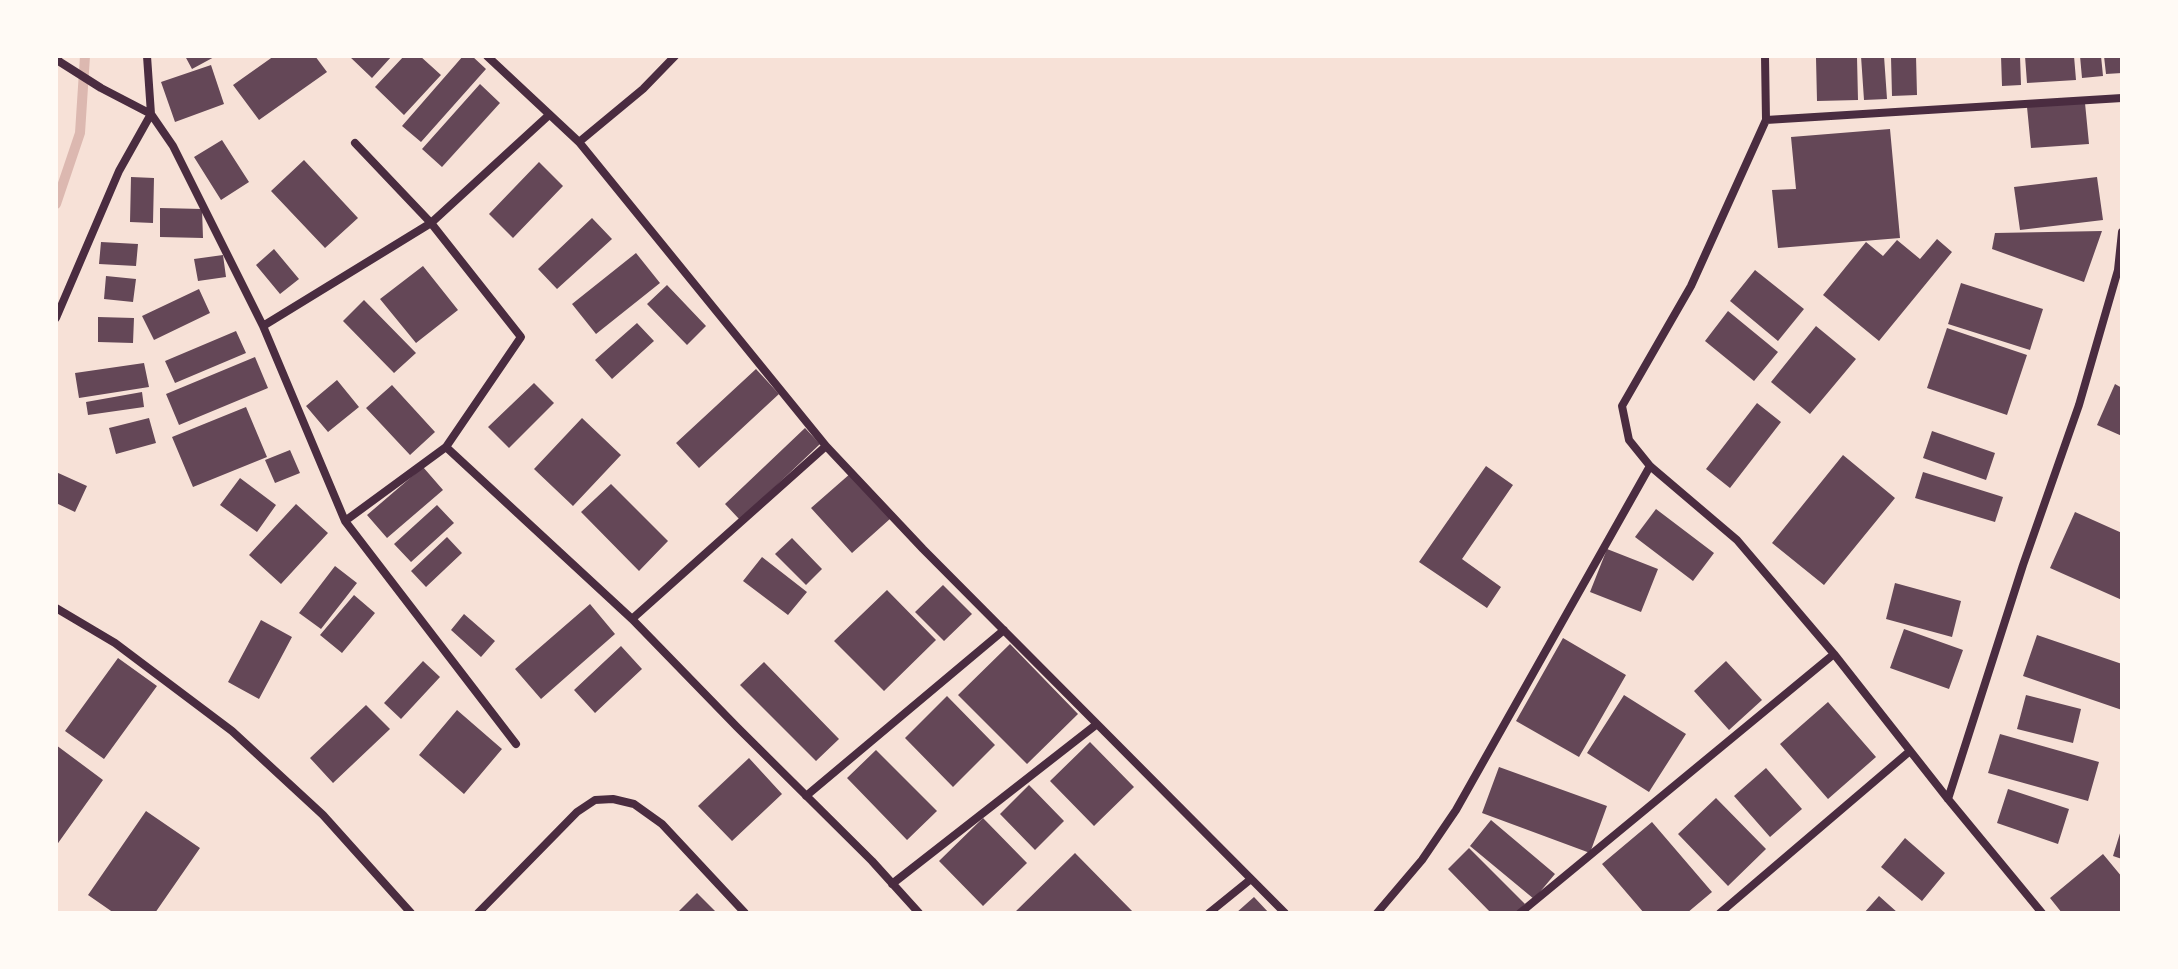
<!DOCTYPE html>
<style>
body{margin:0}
#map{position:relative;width:2178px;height:969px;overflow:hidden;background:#f7e1d7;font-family:Commissioner,sans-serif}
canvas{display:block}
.frame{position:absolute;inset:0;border:58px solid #fffaf5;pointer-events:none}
</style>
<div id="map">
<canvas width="2178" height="969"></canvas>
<div class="frame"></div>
</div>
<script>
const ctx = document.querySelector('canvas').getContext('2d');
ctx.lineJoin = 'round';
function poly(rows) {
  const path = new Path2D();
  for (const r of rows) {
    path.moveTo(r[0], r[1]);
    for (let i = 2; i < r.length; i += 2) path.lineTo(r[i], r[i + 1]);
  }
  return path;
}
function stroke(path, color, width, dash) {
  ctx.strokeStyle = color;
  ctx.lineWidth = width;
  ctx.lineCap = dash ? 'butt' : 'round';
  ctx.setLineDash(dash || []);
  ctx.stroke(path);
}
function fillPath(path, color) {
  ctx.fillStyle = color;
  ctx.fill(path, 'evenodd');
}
stroke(poly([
 [56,204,80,133,85,56]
]), '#dcb8b0', 10);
fillPath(poly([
 [185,56,216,56,192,69],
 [274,56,315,56,327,72,259,120,233,85],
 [349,56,392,56,372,78],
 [404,56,420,56,441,75,404,115,375,87],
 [463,56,472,56,486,69,421,142,402,126],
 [1861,56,1884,56,1887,99,1864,100],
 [1916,56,1917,95,1892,96,1891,57],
 [2001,56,2020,56,2021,85,2002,86],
 [2025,56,2074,56,2076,80,2027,83],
 [2080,56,2101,56,2103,76,2082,78],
 [2104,56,2122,56,2122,73,2106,74],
 [1857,57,1858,100,1817,101,1816,58],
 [211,65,224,104,175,122,161,82],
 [480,84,500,103,442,167,422,149],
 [2085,103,2089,144,2031,148,2027,107],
 [1890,129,1900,238,1778,248,1772,190,1796,189,1791,137],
 [222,140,249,182,221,200,194,157],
 [304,160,358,218,325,248,271,191],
 [539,162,563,186,513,238,489,214],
 [131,177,154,178,153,223,130,222],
 [2097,177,2103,220,2020,230,2014,187],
 [160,208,202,209,203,238,160,237],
 [592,218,612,239,557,289,538,269],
 [2102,231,2084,282,1992,249,1995,233],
 [1937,239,1952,252,1879,341,1823,295,1866,242,1883,256,1897,240,1920,259],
 [101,242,138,244,136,266,99,264],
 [274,249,299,279,280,294,256,265],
 [636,253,660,283,596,334,572,304],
 [223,255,226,277,198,281,194,259],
 [423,266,458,310,416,343,380,299],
 [1755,270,1804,309,1778,341,1730,301],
 [106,276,136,279,133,302,104,299],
 [1961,283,2043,309,2030,350,1948,324],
 [667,285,706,326,687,345,647,304],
 [199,289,210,313,154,340,142,316],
 [364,300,416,353,394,373,343,321],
 [1728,311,1778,352,1754,381,1705,341],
 [98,317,134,318,133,343,98,342],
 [637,323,654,341,612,379,595,360],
 [1816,326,1856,359,1810,414,1771,382],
 [1947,328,2027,355,2007,415,1927,388],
 [236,331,246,353,175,383,165,361],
 [255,357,268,388,179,425,166,394],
 [144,363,149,387,79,398,75,373],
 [756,369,779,394,699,468,676,443],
 [337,380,359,407,328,432,306,406],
 [534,383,554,403,509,448,488,427],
 [2115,384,2122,388,2122,436,2097,425],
 [392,385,435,432,410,455,366,408],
 [142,392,144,407,88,415,86,402],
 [1757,403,1781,422,1730,488,1706,469],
 [246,407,267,457,193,487,172,437],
 [149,418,156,443,116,454,109,428],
 [582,418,621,455,573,506,534,469],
 [805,428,820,444,740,520,725,504],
 [1932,431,1995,453,1986,480,1923,458],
 [290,450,300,473,275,483,265,460],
 [1843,455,1895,498,1824,585,1772,543],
 [1486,466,1513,485,1462,559,1501,587,1487,608,1419,562],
 [423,467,443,490,387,538,367,515],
 [56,472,87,486,75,512,56,503],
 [1923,472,2003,497,1995,522,1915,498],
 [851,473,891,518,852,553,811,508],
 [240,478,276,505,257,532,220,505],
 [611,484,668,541,639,571,581,512],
 [296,504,328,533,281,584,249,555],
 [437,505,454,523,411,562,394,544],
 [1656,509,1714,553,1693,581,1635,537],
 [2075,512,2122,533,2122,600,2050,568],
 [447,537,462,553,426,587,411,571],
 [792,538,822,569,806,585,775,554],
 [1607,549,1658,569,1641,612,1590,592],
 [762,557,807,592,788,615,743,581],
 [335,566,357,583,321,629,299,613],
 [1895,583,1961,601,1952,637,1886,619],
 [943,585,972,614,944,641,915,612],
 [887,590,936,640,884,691,834,641],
 [354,595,375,613,342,653,320,635],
 [590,604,615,634,541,699,515,669],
 [464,614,495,641,481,657,451,630],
 [261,620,292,637,259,699,228,682],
 [1904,629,1963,650,1949,689,1890,668],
 [2037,635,2122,664,2122,710,2023,676],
 [1563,638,1626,675,1579,757,1516,721],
 [1010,644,1078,714,1027,764,958,695],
 [621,646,642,669,595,713,574,690],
 [118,658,157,686,104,759,65,731],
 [423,661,440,677,401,719,384,703],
 [1726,661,1762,700,1729,730,1694,691],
 [764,662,839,739,816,761,740,685],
 [1624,695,1686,734,1649,792,1587,753],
 [2026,695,2081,709,2073,743,2017,729],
 [947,696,995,745,953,787,905,738],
 [1828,702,1876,757,1828,799,1780,744],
 [366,705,390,729,333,783,310,758],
 [457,710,502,749,464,794,419,755],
 [2000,734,2099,762,2088,801,1988,773],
 [1090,742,1134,787,1094,826,1050,781],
 [56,745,103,780,56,846],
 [876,750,937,811,907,840,847,778],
 [749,758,782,794,732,841,698,806],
 [1499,767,1607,806,1590,853,1482,813],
 [1766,768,1802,809,1770,837,1734,796],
 [1029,785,1064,821,1035,850,1000,814],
 [2008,789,2069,809,2058,844,1997,823],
 [1716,798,1766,849,1728,886,1678,834],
 [146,811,200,848,155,913,114,913,88,895],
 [983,818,1027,863,983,906,939,861],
 [1491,820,1555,874,1534,899,1470,846],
 [1652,822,1712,892,1687,913,1644,913,1602,864],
 [2121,830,2122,830,2122,859,2113,856],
 [1905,838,1945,873,1922,901,1881,867],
 [1469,848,1525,904,1516,913,1491,913,1448,869],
 [1075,853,1134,913,1014,913],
 [2103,854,2122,877,2122,898,2120,899,2122,913,2062,913,2050,898],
 [697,893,717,913,677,913],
 [1879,896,1898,913,1864,913],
 [1254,897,1269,913,1236,913]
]), '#644757');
stroke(poly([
 [147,56,151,114],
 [487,56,579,142,826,446,923,549,1285,913],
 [1765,56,1766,120,1691,286,1622,406,1629,440,1650,466,1737,540,1834,654,1948,799,2042,913],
 [56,57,60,62,101,88,151,114],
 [1766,120,2122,98],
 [579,142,643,89,675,56],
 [56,318,119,171,151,114,173,146,263,326,345,521,516,744],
 [263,326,431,223,549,115],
 [446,447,632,619,737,727,872,861,919,913],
 [345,521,446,447,521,337,431,223,355,143],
 [56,608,115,643,232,731,323,815,411,913],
 [632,619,826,446],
 [806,796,1004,630],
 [1948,799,2023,565,2079,405,2118,270,2122,232],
 [892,884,1097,724],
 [478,913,577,812,595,800,613,799,634,804,662,824,745,913],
 [1209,913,1251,879],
 [1377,913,1422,860,1456,810,1650,466],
 [1520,913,1834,654],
 [1720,913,1910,751]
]), '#4a2c40', 8);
</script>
